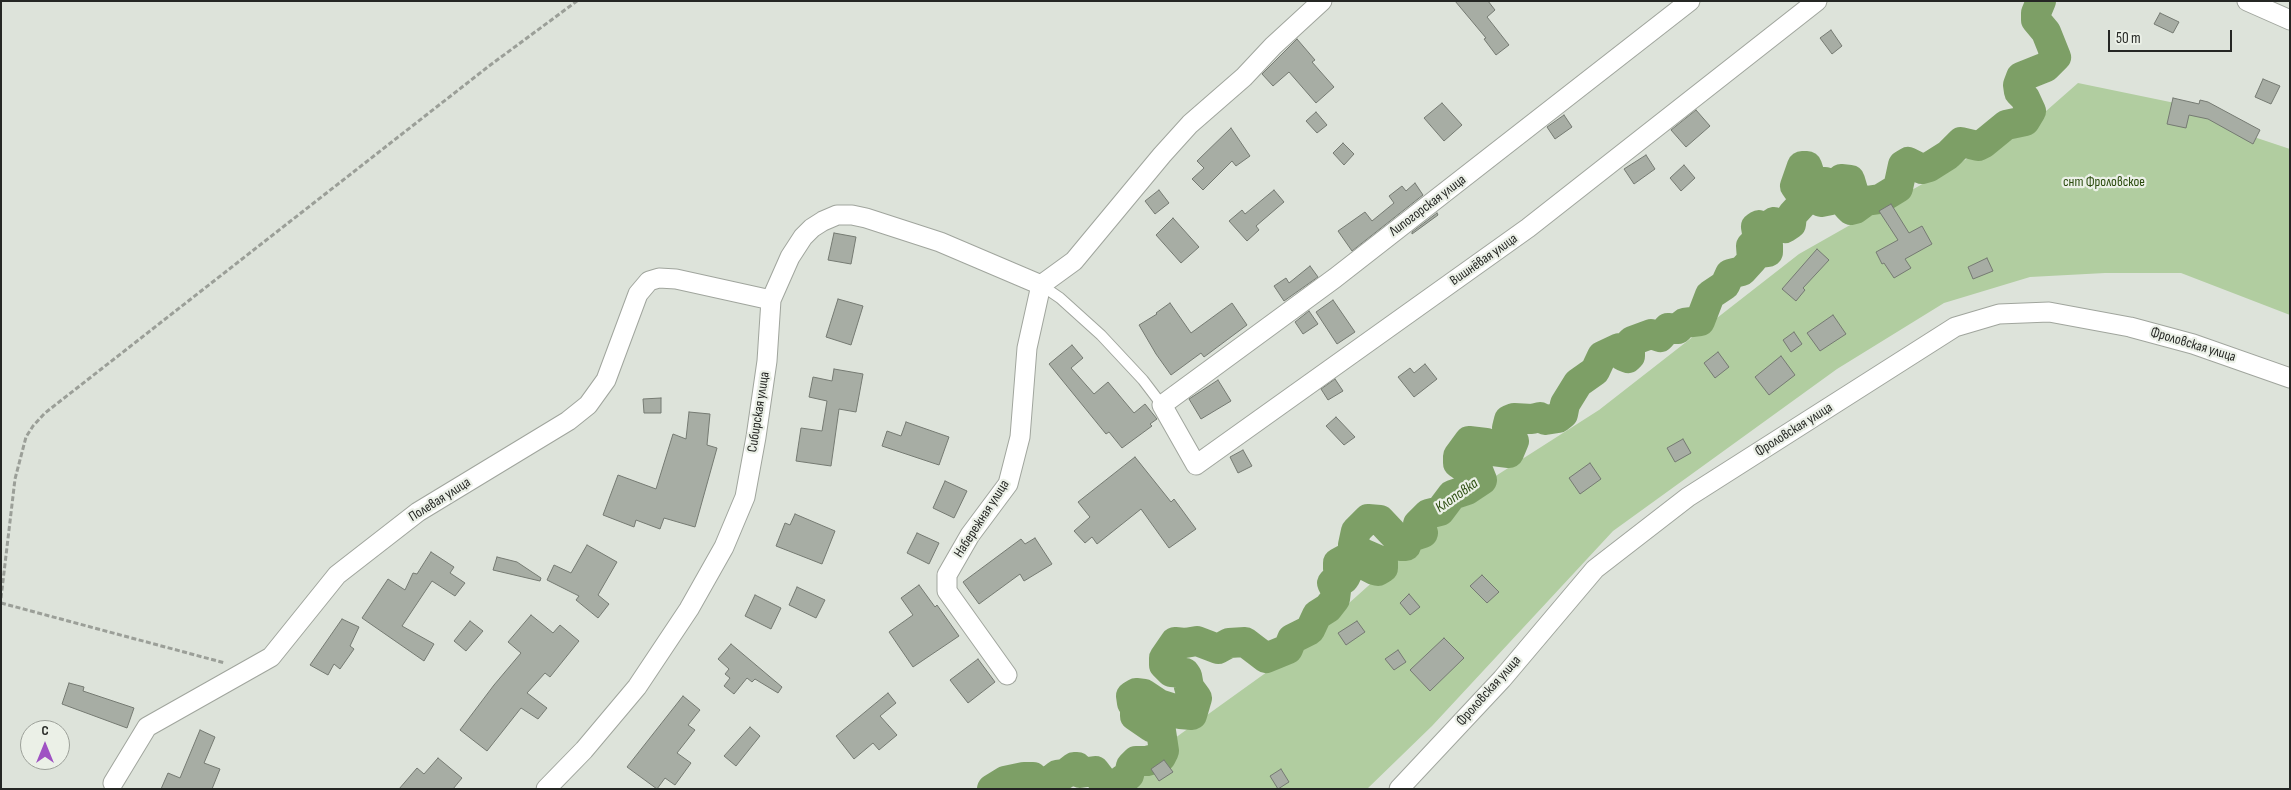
<!DOCTYPE html>
<meta charset="utf-8">
<style>
body{margin:0}
#map{position:relative;width:2291px;height:790px;overflow:hidden;background:#dde3da;font-family:"Sofia Sans Condensed",sans-serif}
canvas{display:block}
.frame{position:absolute;inset:0;border:2px solid #252724;pointer-events:none}
.north{position:absolute;left:20px;top:720px;width:50px;height:50px;box-sizing:border-box;background:#ebf0e7;border:1px solid #9ca099;border-radius:50%;rotate:0deg;font-size:14px;font-weight:700;line-height:20px;text-align:center;color:#252724}
.north::after{content:'';display:block;margin:auto;width:18px;height:22px;background:#9f52c3;clip-path:polygon(50% 0,100% 100%,50% 72%,0 100%)}
.scale{position:absolute;left:2108px;top:30px;width:124px;height:22px;box-sizing:border-box;border:2px solid #252724;border-top:0;padding-left:6px;font-size:15px;line-height:18px;white-space:nowrap;color:#252724;-webkit-text-stroke:4px #ebf0e7;paint-order:stroke}
</style>
<div id="map">
<canvas width="2291" height="790"></canvas>
<div class="frame"></div>
<div class="north">С</div>
<div class="scale">50 m</div>
</div>
<script>
const ctx = document.querySelector('canvas').getContext('2d');
ctx.lineJoin = 'round';
function fillPath(path, color) {
  ctx.fillStyle = color;
  ctx.fill(path, 'evenodd');
}
function poly(rows) {
  const path = new Path2D();
  for (const r of rows) {
    path.moveTo(r[0], r[1]);
    for (let i = 2; i < r.length; i += 2) path.lineTo(r[i], r[i + 1]);
  }
  return path;
}
function stroke(path, color, width, dash) {
  ctx.strokeStyle = color;
  ctx.lineWidth = width;
  ctx.lineCap = dash ? 'butt' : 'round';
  ctx.setLineDash(dash || []);
  ctx.stroke(path);
}
function write(font, color, halo, rows, align = 'center') {
  ctx.font = font + ' "Sofia Sans Condensed",sans-serif';
  ctx.lineWidth = 4.5;
  ctx.setLineDash([]);
  ctx.textBaseline = 'middle';
  ctx.strokeStyle = halo;
  ctx.fillStyle = color;
  for (const [text, x, y, turn = 0] of rows) {
    ctx.save();
    ctx.translate(x, y);
    ctx.rotate((+turn || 0) * Math.PI / 180);
    ctx.textAlign = isNaN(turn) ? turn : align;
    if (halo) ctx.strokeText(text, 0, 0);
    ctx.fillText(text, 0, 0);
    ctx.restore();
  }
}
fillPath(poly([
 [2078,83,2204,109,2248,135,2290,149,2290,315,2181,273,2105,273,2030,277,1944,303,1837,369,1613,531,1432,726,1367,789,1104,789,1292,654,1480,486,1599,410,1799,254,2037,119]
]), '#b1cda0');
stroke(poly([
 [992,789,1005,781,1024,777,1033,777,1039,783,1048,782,1057,775,1065,774,1074,767,1077,767,1080,773,1095,771,1108,788,1111,788,1129,775,1131,766,1136,761,1147,761,1161,757,1164,751,1161,731,1151,727,1135,716,1135,705,1132,703,1131,696,1136,693,1144,694,1159,704,1175,709,1180,714,1192,715,1197,698,1189,687,1187,676,1185,673,1171,672,1164,665,1164,658,1175,642,1185,643,1197,641,1218,649,1229,643,1245,642,1266,658,1288,649,1292,639,1310,630,1317,615,1328,608,1335,599,1336,591,1332,583,1336,579,1344,579,1346,576,1344,572,1338,569,1338,563,1349,557,1374,570,1378,571,1383,568,1383,562,1360,552,1353,545,1356,531,1368,519,1380,520,1397,538,1400,546,1406,546,1408,538,1423,533,1422,530,1418,528,1418,524,1428,514,1440,511,1452,495,1467,490,1482,480,1478,470,1465,468,1458,463,1458,456,1469,441,1486,443,1493,451,1509,453,1514,441,1507,428,1509,420,1514,418,1532,419,1540,417,1545,420,1558,418,1563,414,1565,404,1578,383,1595,371,1602,356,1619,348,1623,350,1623,356,1628,358,1630,356,1630,343,1632,341,1651,334,1660,337,1668,328,1678,329,1684,323,1700,321,1710,295,1725,285,1730,274,1742,271,1752,260,1751,246,1755,246,1761,253,1768,252,1768,245,1757,233,1756,227,1759,225,1764,231,1774,222,1785,228,1791,224,1792,215,1803,203,1802,196,1795,186,1802,166,1807,166,1811,178,1816,182,1825,182,1824,189,1820,194,1819,199,1821,202,1831,200,1841,179,1850,180,1853,190,1848,207,1851,210,1855,209,1866,201,1880,199,1898,188,1903,165,1908,162,1922,169,1929,167,1948,155,1961,142,1978,146,1984,143,2006,125,2025,121,2031,111,2025,98,2019,92,2018,85,2021,77,2046,67,2056,57,2046,32,2036,20,2036,13,2041,1]
]), '#7d9f66', 30);
const building = poly([
 [1455,1,1488,1,1495,10,1487,17,1509,45,1496,55,1484,39,1486,38,1455,1],
 [2160,13,2179,22,2173,33,2154,24,2160,13],
 [1831,30,1842,46,1832,54,1820,38,1831,30],
 [1297,39,1315,60,1312,62,1334,87,1316,103,1289,72,1273,86,1262,74,1297,39],
 [2263,79,2280,86,2271,104,2255,97,2263,79],
 [2173,98,2199,104,2200,100,2208,102,2260,130,2253,144,2208,119,2189,115,2186,128,2167,124,2173,98],
 [1442,103,1462,125,1444,141,1424,118,1442,103],
 [1696,110,1710,126,1686,147,1671,130,1696,110],
 [1316,112,1327,125,1317,133,1306,121,1316,112],
 [1564,115,1572,127,1555,139,1547,127,1564,115],
 [1231,128,1250,156,1236,166,1232,161,1203,190,1192,179,1204,168,1197,161,1231,128],
 [1343,143,1354,154,1344,165,1333,153,1343,143],
 [1646,155,1655,169,1634,184,1624,169,1646,155],
 [1684,165,1695,178,1681,191,1670,178,1684,165],
 [1415,183,1423,195,1352,251,1338,231,1365,212,1372,221,1394,203,1389,196,1402,186,1406,191,1415,183],
 [1159,190,1169,203,1155,214,1145,201,1159,190],
 [1274,190,1284,202,1256,226,1259,230,1247,241,1229,221,1242,210,1245,214,1274,190],
 [1891,204,1909,233,1922,226,1932,244,1905,259,1911,268,1894,278,1884,263,1882,264,1876,252,1898,240,1879,211,1891,204],
 [1437,213,1438,215,1412,234,1412,232,1437,213],
 [1173,218,1199,247,1181,263,1156,235,1173,218],
 [834,233,856,237,851,264,828,260,834,233],
 [1817,249,1829,260,1803,288,1805,290,1796,301,1782,289,1817,249],
 [1987,258,1993,271,1973,279,1968,267,1987,258],
 [1310,266,1318,277,1284,301,1274,286,1286,278,1289,283,1310,266],
 [838,299,863,306,851,345,826,337,838,299],
 [1333,300,1355,332,1337,344,1316,312,1333,300],
 [1170,303,1191,333,1232,303,1247,325,1204,357,1201,353,1171,375,1156,354,1139,325,1157,314,1156,313,1170,303],
 [1309,311,1318,324,1303,334,1295,322,1309,311],
 [1833,315,1846,334,1820,351,1807,333,1833,315],
 [1794,332,1802,344,1791,352,1783,340,1794,332],
 [1072,345,1083,358,1071,368,1094,394,1108,382,1134,413,1145,404,1157,419,1150,424,1152,426,1122,448,1109,432,1106,434,1049,364,1072,345],
 [1718,352,1729,367,1715,378,1704,363,1718,352],
 [1781,356,1795,375,1769,395,1755,377,1781,356],
 [1425,364,1437,379,1414,397,1398,377,1410,368,1414,373,1425,364],
 [834,369,863,374,856,412,839,409,831,466,796,461,801,428,822,431,827,401,809,397,813,377,832,381,834,369],
 [1335,379,1343,391,1328,400,1321,389,1335,379],
 [1218,380,1231,401,1201,419,1189,399,1218,380],
 [661,398,661,413,644,413,643,399,661,398],
 [689,412,710,414,707,445,717,448,695,527,664,518,660,529,636,520,634,527,603,515,618,475,656,489,673,434,686,439,689,412],
 [1336,417,1355,437,1344,445,1326,426,1336,417],
 [906,422,949,437,939,465,882,446,887,431,901,436,906,422],
 [1683,439,1691,453,1675,462,1667,448,1683,439],
 [1243,450,1252,466,1238,473,1230,457,1243,450],
 [1135,457,1171,502,1174,499,1196,529,1169,548,1141,509,1097,544,1092,537,1085,543,1074,531,1090,517,1078,502,1135,457],
 [1590,463,1601,479,1580,494,1569,478,1590,463],
 [945,481,967,491,954,518,933,508,945,481],
 [795,514,835,531,822,564,776,546,785,523,790,525,795,514],
 [917,533,939,543,929,564,907,553,917,533],
 [1035,538,1052,564,1024,581,1020,574,979,604,963,582,1021,539,1025,544,1035,538],
 [587,545,617,562,598,595,609,604,598,618,576,600,579,596,547,580,554,565,571,573,587,545],
 [431,552,454,567,450,573,465,583,455,596,432,581,402,626,434,644,424,661,362,618,388,579,405,590,413,573,417,574,431,552],
 [497,557,517,562,541,578,540,581,493,570,497,557],
 [1482,575,1499,592,1487,603,1470,586,1482,575],
 [919,585,935,607,937,605,959,636,913,667,889,632,913,615,901,598,919,585],
 [797,587,825,600,816,618,789,605,797,587],
 [1409,594,1420,607,1410,615,1400,603,1409,594],
 [755,595,781,608,771,629,745,616,755,595],
 [531,615,553,633,560,625,579,641,550,677,545,673,527,693,547,708,538,719,521,708,487,751,460,730,494,685,521,653,508,642,531,615],
 [342,619,359,627,350,646,354,649,340,669,334,664,328,675,310,665,342,619],
 [470,621,483,631,466,651,454,641,470,621],
 [1357,621,1365,632,1346,645,1338,633,1357,621],
 [1444,638,1464,658,1430,691,1410,670,1444,638],
 [731,644,782,687,778,693,755,679,752,682,747,678,734,694,724,686,730,678,725,674,729,669,718,659,731,644],
 [1398,650,1406,662,1394,670,1385,659,1398,650],
 [978,659,995,682,968,703,950,680,978,659],
 [69,683,84,687,83,691,134,708,127,728,62,704,69,683],
 [888,693,896,703,880,716,897,735,879,750,873,743,854,759,836,736,888,693],
 [683,696,700,710,688,725,695,730,677,753,691,763,675,785,665,778,657,789,627,767,683,696],
 [750,727,760,736,736,766,724,756,750,727],
 [200,730,215,737,204,763,220,769,212,789,161,789,168,773,180,778,200,730],
 [438,758,462,778,453,789,399,789,417,768,424,774,438,758],
 [1164,760,1173,772,1159,781,1151,769,1164,760],
 [1281,769,1289,782,1278,789,1270,776,1281,769]
]);
fillPath(building, '#a7ada4');
stroke(building, '#757a72', 1);
const lane = poly([
 [1041,285,1060,298,1101,335,1143,380,1162,405]
]);
const street = poly([
 [1690,1,1335,278,1162,405,1196,465,1528,228,1817,1],
 [2247,1,2290,20],
 [1041,285,1074,261,1162,155,1190,124,1244,77,1273,46,1322,1],
 [1007,675,947,591,947,575,970,535,1008,484,1020,437,1027,348,1041,285],
 [113,783,147,727,271,657,337,575,418,512,568,421,588,405,606,380,638,294,649,281,659,278,676,279,771,300],
 [546,789,584,750,637,687,689,609,724,547,745,497,756,437,767,361,771,300,790,257,803,237,812,228,823,221,837,215,852,215,866,218,940,242,1041,285],
 [1399,789,1502,679,1595,569,1688,497,1955,327,1999,314,2049,312,2130,327,2193,344,2290,378]
]);
stroke(lane, '#a0a59d', 12);
stroke(street, '#a0a59d', 21);
stroke(poly([
 [1,598,15,479,26,437,33,426,45,413,489,66,577,1],
 [1,603,225,663]
]), '#9b9f98', 3, [5, 2.5]);
stroke(lane, '#fff', 10);
stroke(street, '#fff', 19);
write('14px', '#2b4b0e', '#ebf0e7', [
 ["снт Фроловское",2104,182]
]);
write('14px', '#252724', '#ebf0e7', [
 ["Липогорская улица",1428,206,-37],
 ["Вишнёвая улица",1484,260,-35],
 ["Фроловская улица",2193,345,17],
 ["Сибирская улица",759,412,-81],
 ["Фроловская улица",1794,430,-32],
 ["Полевая улица",440,500,-32],
 ["Набережная улица",982,519,-57],
 ["Фроловская улица",1489,691,-48]
]);
write('italic 15px', '#2f5013', '#ebf0e7', [
 ["Клоповка",1457,496,-35]
]);
</script>
